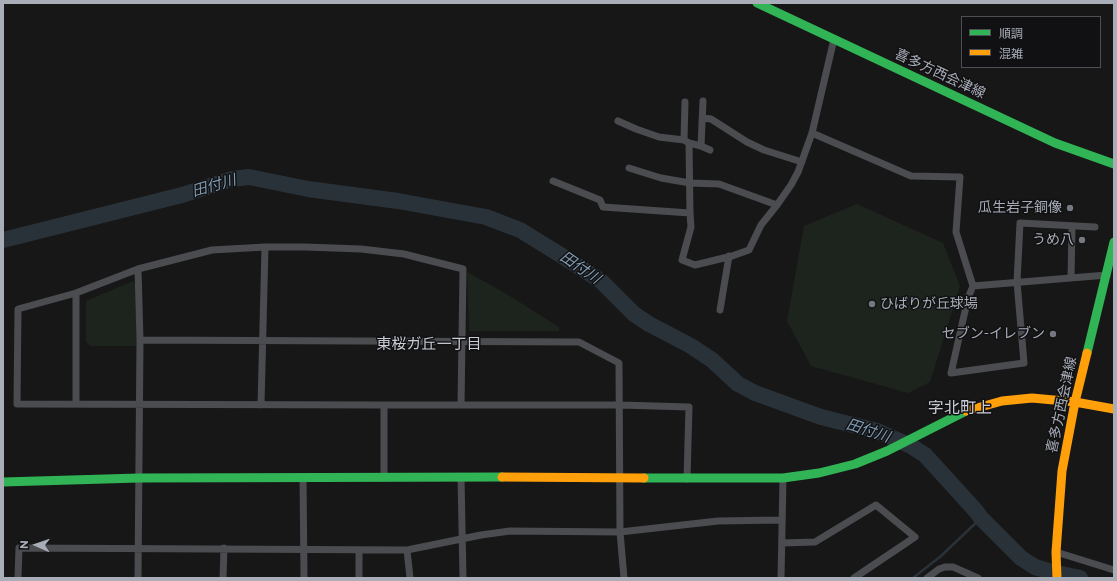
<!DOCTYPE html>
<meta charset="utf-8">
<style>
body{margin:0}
#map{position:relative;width:1117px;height:581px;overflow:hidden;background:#171717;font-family:Montserrat,"Noto Sans JP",sans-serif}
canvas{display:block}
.frame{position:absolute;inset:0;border:4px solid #a8adb8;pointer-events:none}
.legend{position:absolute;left:961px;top:16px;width:140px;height:52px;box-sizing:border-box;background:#111113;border:1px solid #4d4f55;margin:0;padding:5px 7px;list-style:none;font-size:12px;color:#a8adb8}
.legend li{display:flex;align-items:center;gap:8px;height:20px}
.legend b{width:20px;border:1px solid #4d4f55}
.north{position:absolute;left:16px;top:525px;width:40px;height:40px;-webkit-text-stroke:3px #111113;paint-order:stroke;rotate:272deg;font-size:11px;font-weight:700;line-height:16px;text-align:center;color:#a8adb8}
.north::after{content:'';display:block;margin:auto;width:14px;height:18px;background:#a8adb8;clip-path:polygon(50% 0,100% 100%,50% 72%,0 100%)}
</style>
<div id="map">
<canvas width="1117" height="581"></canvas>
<div class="frame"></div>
<ul class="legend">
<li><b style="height:5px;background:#30b455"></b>順調</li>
<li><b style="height:5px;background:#ff9f0a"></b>混雑</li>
</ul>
<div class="north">N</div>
</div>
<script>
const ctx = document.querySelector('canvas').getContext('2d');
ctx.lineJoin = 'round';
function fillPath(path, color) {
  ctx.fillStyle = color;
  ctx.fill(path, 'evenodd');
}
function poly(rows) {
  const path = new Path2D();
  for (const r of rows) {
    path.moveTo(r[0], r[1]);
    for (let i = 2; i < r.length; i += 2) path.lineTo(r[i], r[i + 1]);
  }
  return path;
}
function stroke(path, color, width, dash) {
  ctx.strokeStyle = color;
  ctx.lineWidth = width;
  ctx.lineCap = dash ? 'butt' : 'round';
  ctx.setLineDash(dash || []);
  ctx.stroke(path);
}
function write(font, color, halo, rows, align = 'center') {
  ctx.font = font + ' Montserrat,"Noto Sans JP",sans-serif';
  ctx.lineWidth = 3;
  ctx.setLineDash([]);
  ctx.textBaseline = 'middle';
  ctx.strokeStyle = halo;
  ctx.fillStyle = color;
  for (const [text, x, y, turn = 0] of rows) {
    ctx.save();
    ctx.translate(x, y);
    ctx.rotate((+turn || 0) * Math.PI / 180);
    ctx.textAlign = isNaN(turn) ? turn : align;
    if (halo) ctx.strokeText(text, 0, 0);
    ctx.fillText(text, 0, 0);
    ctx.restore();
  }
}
fillPath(poly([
 [857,204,943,243,960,286,930,382,908,393,811,366,787,321,804,226],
 [467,272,505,293,559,327,559,331,469,331],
 [133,281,135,284,137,346,90,346,86,342,86,301]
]), '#1d241e');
stroke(poly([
 [913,578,941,556,981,518]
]), '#2a3239', 2.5);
stroke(poly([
 [3,240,182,195,232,179,249,177,308,189,398,201,486,217,520,230,559,254,601,281,634,314,649,324,691,346,712,360,738,384,755,393,821,417,877,431,911,446,925,455,976,511,981,518,1021,558,1035,567,1052,572,1080,578]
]), '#2a3239', 16);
stroke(poly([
 [703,118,711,119,747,142,764,150,802,162],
 [618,121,636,129,659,137,684,140,689,143,701,146,710,150],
 [812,133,911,176,960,177,956,232,973,286,968,298,951,373,1024,363,1017,282,1020,223,1095,227],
 [684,140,685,102],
 [689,143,690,213],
 [701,146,703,101],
 [629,168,661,178,690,183,719,184,777,205],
 [553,181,600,200,603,207,690,213,691,227,682,260,695,265,732,256,749,250,761,225,777,205,791,185,798,172,812,133,834,39],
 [138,269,140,340,138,578],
 [1071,278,1072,226],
 [973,286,1107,275],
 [76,293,76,404],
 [720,310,729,256],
 [140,340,579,342,619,363,620,532,624,578],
 [261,405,265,247],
 [384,405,384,478],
 [461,405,463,269,404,254,361,249,305,247,265,247,212,250,138,269,76,293,18,309,17,404,384,405,620,405,689,407,687,479],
 [303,477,304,578],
 [461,477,463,578],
 [782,543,815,542,876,505,915,537,854,578],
 [407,550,410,578],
 [1056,552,1114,570],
 [18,578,19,548,407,550,481,535,510,531,620,532,718,521,781,520],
 [223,578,224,548],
 [359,578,359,550],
 [781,578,783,478],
 [927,578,939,569,945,567,953,567,978,578]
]), '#4b4c50', 7);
stroke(poly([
 [757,3,1055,143,1114,164],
 [1087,353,1114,242],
 [644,478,783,478,819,473,855,464,887,451,966,411],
 [3,482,139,478,502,477]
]), '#30b455', 9);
stroke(poly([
 [966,411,1002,401,1032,398,1075,402,1114,409],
 [502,477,644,478],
 [1057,578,1056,552,1062,471,1075,402,1087,353]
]), '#ff9f0a', 9);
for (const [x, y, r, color] of [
 [1070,208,4,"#757880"],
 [1082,240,4,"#757880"],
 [872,304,4,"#757880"],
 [1053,334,4,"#757880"]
]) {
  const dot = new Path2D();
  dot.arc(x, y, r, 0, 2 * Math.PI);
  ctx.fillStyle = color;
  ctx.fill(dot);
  stroke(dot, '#111113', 1.5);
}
write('14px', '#a8adb8', '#111113', [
 ["喜多方西会津線",940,74,25],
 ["喜多方西会津線",1062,405,-78]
]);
write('14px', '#a8adb8', '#111113', [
 ["瓜生岩子銅像",1062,208],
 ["うめ八",1074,240],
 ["ひばりが丘球場",880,304,"left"],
 ["セブン-イレブン",1045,334]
], 'right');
write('italic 15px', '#7f9bb3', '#111113', [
 ["田付川",214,186,-16],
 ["田付川",580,268,34],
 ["田付川",868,431,18]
]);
write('15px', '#c9ccd4', '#111113', [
 ["東桜ガ丘一丁目",429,345]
]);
write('16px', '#c9ccd4', '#111113', [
 ["字北町上",960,408]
]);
</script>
